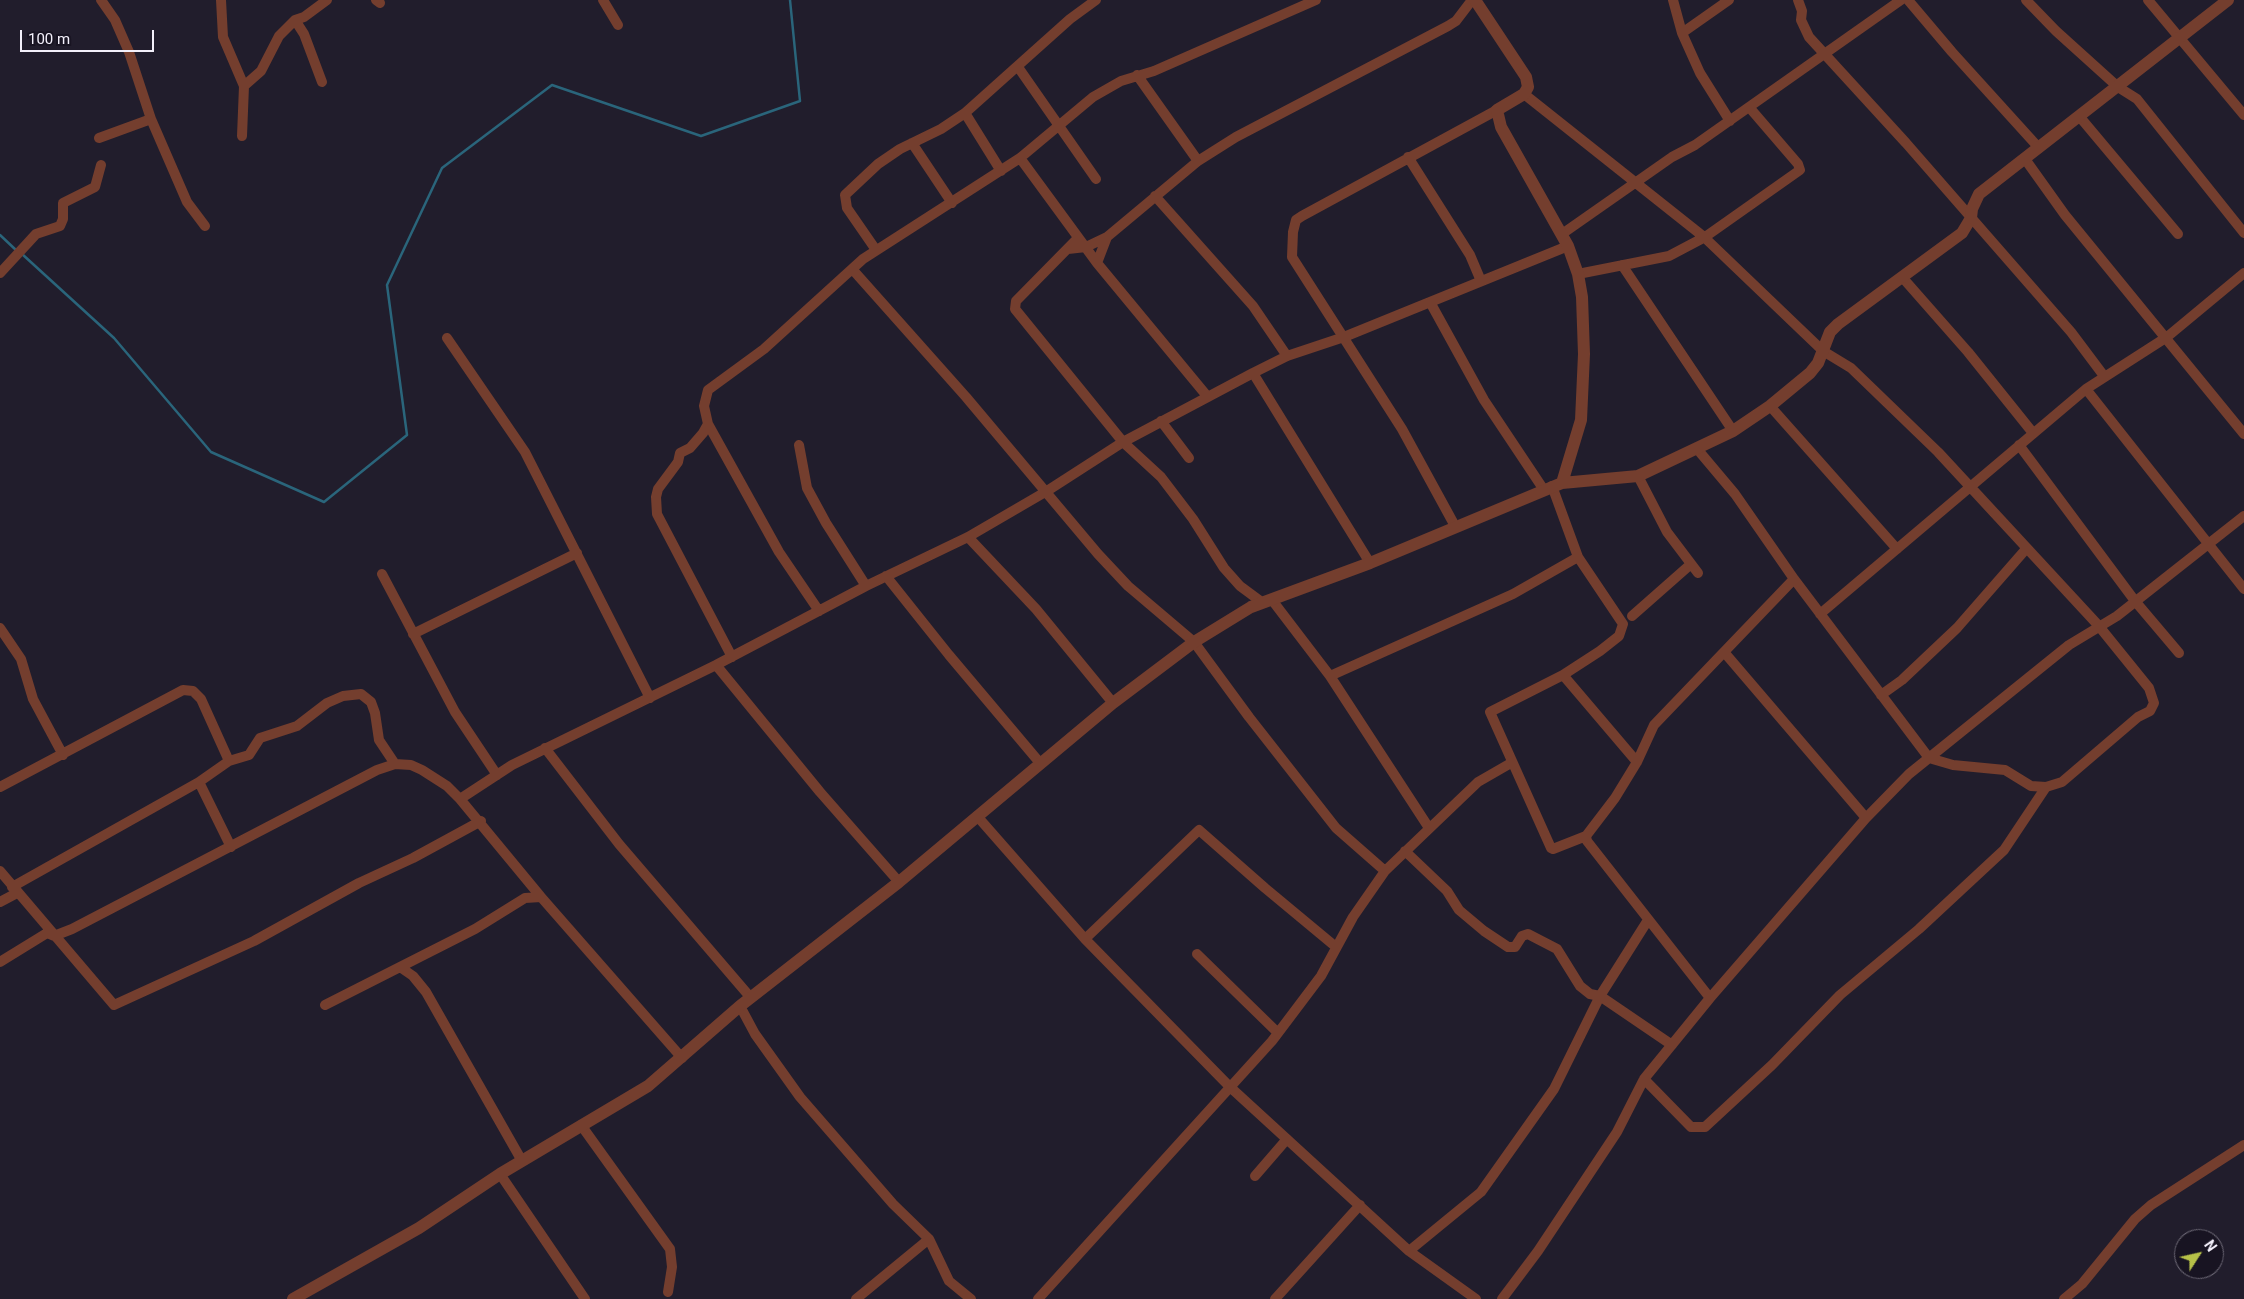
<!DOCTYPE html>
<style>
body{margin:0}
#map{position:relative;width:2244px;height:1299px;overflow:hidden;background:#211d2c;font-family:Roboto,sans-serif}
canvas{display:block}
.north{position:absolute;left:2174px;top:1229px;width:50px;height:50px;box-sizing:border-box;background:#181422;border:1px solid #706c79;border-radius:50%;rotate:55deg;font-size:14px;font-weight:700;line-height:20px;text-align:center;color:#f3f0fb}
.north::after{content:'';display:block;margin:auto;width:18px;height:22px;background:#b7c148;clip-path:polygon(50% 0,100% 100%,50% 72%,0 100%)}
.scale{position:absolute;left:20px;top:30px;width:134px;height:22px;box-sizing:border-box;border:2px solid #f3f0fb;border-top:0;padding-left:6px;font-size:15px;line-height:18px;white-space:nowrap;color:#f3f0fb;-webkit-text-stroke:4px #181422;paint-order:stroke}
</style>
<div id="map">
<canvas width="2244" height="1299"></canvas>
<div class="north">N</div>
<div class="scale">100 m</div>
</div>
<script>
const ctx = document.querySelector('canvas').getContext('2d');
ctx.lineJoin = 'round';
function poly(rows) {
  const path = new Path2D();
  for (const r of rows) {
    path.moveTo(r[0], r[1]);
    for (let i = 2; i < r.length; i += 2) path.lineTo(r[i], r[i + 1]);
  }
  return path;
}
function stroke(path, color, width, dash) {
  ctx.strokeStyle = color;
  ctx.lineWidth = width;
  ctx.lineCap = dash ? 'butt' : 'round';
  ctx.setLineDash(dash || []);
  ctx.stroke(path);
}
stroke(poly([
 [0,235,17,251],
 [22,254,114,338,211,452,324,502,407,435,387,285,442,168,552,85,701,136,800,101,790,0]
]), '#2a657b', 2.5);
stroke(poly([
 [101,0,115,20,129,52,151,119],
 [221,0,223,37,244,86,242,136],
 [376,0,380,3],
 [603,0,618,25],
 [1673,0,1682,33,1700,73,1730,121],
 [1798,0,1802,11,1801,20,1809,37,1906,143,2071,332,2104,376],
 [1908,0,1952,52,2039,148],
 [2026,0,2056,31,2118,87,2137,99,2244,233],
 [2148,0,2244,115],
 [295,20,304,34,322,82],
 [1682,33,1729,0],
 [1018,67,1096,179],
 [1137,75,1198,161],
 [244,86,261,71,279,36,295,20,304,17,327,0],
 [1524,94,1704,237,1823,351,1851,368,1938,452,2098,625,2149,688,2154,703,2150,711,2138,717,2062,782,2046,787,2031,786,2005,770,1953,765,1929,758,1794,579,1735,494,1698,450],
 [965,113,1001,171],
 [2079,116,2178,234],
 [99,138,151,119,187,202,205,226],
 [912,143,952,203],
 [1408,157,1470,255,1481,281],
 [1020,158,1097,263,1207,396],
 [2025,159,2065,215,2244,434],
 [1155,196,1253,306,1287,356],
 [1562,234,1672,157,1695,145,1901,0],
 [1078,238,1016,301,1015,309,1123,442,1161,477,1193,519,1224,568,1240,586,1263,603],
 [1068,249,1086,247,1107,237,1198,161,1236,137,1448,26,1456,21,1472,0],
 [876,250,847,208,845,195,878,164,900,149,941,129,965,113,1070,19,1096,0],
 [1097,263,1107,237],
 [1622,265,1733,431],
 [853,270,966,397,1098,554,1128,586,1194,642,1249,717,1336,828,1385,871],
 [0,273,36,234,60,226,63,219,63,203,95,187,101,165],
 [1578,274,1669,256,1705,237,1800,170,1798,164,1749,107],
 [1902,277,1968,352,2033,433],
 [1430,302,1484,400,1544,490],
 [447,338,525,452,650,698],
 [1253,373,1370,563],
 [2086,389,2244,589],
 [1770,406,1897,549],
 [1161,421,1189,458],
 [708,424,779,552,819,611],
 [799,445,807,488,826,523,866,586],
 [2019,445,2135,601,2179,653],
 [1638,476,1667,532,1698,573],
 [1552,486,1578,557,1623,624,1619,636,1600,651,1563,675,1490,712,1551,848,1553,849,1586,836,1615,798,1637,762,1654,725,1794,579],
 [1455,526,1402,429,1292,257,1293,232,1296,220,1302,216,1497,110],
 [968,537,1036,609,1113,703],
 [382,574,455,712,497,775],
 [886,576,949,655,1040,763],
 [1272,600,1330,676,1429,828],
 [1820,614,2086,389,2167,337,2244,273],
 [1632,616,1691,564],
 [0,628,21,659,33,699,63,755],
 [413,634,577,553],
 [1724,652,1866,818],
 [732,657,657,514,656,497,658,489,678,462,680,453,690,448,703,433,708,424,704,406,708,390,764,349,863,259,1020,158,1093,97,1121,81,1154,71,1316,0],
 [716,665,820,792,899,882],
 [1563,675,1637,762],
 [1330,676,1513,594,1578,557],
 [1881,695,1902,680,1957,628,2026,549],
 [545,748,619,844,751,998],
 [199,782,231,847],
 [0,787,183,690,193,691,201,699,229,761],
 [460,799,512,765,716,665,866,586,968,537,1047,491,1123,442,1253,373,1287,356,1344,337,1568,246],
 [977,816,1085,939,1230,1087,1409,1251,1476,1299],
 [1586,836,1587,841,1710,998],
 [1405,851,1447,891,1459,910,1484,931,1508,947,1515,947,1522,936,1528,934,1557,949,1580,986,1590,994,1600,996,1672,1045],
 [0,871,114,1005,254,941,359,883,413,858,481,821],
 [12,887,199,782,229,761,249,755,260,738,297,726,327,703,343,696,361,694,371,702,375,713,379,740,395,764],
 [0,902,17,893],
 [1085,939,1199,830,1265,888,1336,947],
 [1197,954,1278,1033],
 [0,962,47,933,54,936,72,929,377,770,395,764,411,765,422,770,447,786,460,799,541,897,682,1058],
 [400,967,413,976,426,992,522,1161],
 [325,1005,475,929,525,898,541,897],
 [740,1006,755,1034,800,1097,893,1204,929,1239,949,1281,971,1299],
 [1644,1079,1691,1127,1705,1127,1772,1065,1840,995,1919,929,2004,850,2046,787],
 [581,1125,670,1249,672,1267,668,1292],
 [500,1174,585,1299],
 [1255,1176,1287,1139],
 [1409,1251,1481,1192,1554,1089,1600,996,1648,920],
 [856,1299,929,1239],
 [1038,1299,1272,1041,1321,976,1353,917,1385,871,1478,782,1511,763],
 [1275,1299,1360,1205],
 [1502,1299,1538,1251,1617,1132,1644,1079,1710,998,1866,818,1909,774,2069,645,2117,616,2244,516],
 [2064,1299,2082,1284,2135,1219,2151,1205,2244,1145]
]), '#743e2e', 10);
stroke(poly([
 [1475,0,1526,77,1528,87,1524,94,1497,110,1501,127,1568,246,1578,274,1582,297,1584,354,1581,420,1562,483],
 [293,1299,419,1228,500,1174,648,1086,740,1006,899,882,1113,703,1194,642,1251,607,1370,563,1562,483,1638,476,1733,431,1770,406,1810,373,1818,363,1830,332,1838,324,1962,233,1971,218,1972,209,1979,194,2228,0]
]), '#743e2e', 12);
</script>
